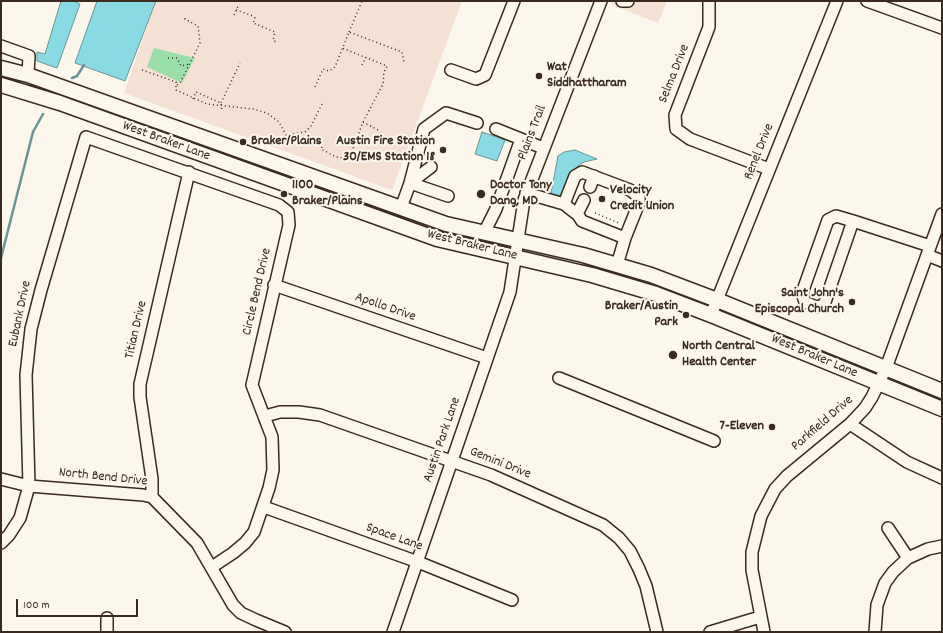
<!DOCTYPE html>
<style>
body{margin:0}
#map{position:relative;width:943px;height:633px;overflow:hidden;background:#fbf7ec;font-family:Dekko,sans-serif}
canvas{display:block}
.frame{position:absolute;inset:0;border:2px solid #3b2a1e;pointer-events:none}
.scale{position:absolute;left:16px;top:599px;width:122px;height:18px;box-sizing:border-box;border:2px solid #3b2a1e;border-top:0;padding-left:5px;font-size:12px;line-height:14px;white-space:nowrap;color:#3b2a1e;-webkit-text-stroke:3px #fbf7ec;paint-order:stroke}
</style>
<div id="map">
<canvas width="943" height="633"></canvas>
<div class="frame"></div>
<div class="scale">100 m</div>
</div>
<script>
const ctx = document.querySelector('canvas').getContext('2d');
ctx.lineJoin = 'round';
function fillPath(path, color) {
  ctx.fillStyle = color;
  ctx.fill(path, 'evenodd');
}
function poly(rows) {
  const path = new Path2D();
  for (const r of rows) {
    path.moveTo(r[0], r[1]);
    for (let i = 2; i < r.length; i += 2) path.lineTo(r[i], r[i + 1]);
  }
  return path;
}
function stroke(path, color, width, dash) {
  ctx.strokeStyle = color;
  ctx.lineWidth = width;
  ctx.lineCap = dash ? 'butt' : 'round';
  ctx.setLineDash(dash || []);
  ctx.stroke(path);
}
function write(font, color, halo, rows, align = 'center') {
  ctx.font = font + ' Dekko,sans-serif';
  ctx.lineWidth = 4;
  ctx.setLineDash([]);
  ctx.textBaseline = 'middle';
  ctx.strokeStyle = halo;
  ctx.fillStyle = color;
  for (const [text, x, y, turn = 0] of rows) {
    ctx.save();
    ctx.translate(x, y);
    ctx.rotate((+turn || 0) * Math.PI / 180);
    ctx.textAlign = isNaN(turn) ? turn : align;
    if (halo) ctx.strokeText(text, 0, 0);
    ctx.fillText(text, 0, 0);
    ctx.restore();
  }
}
fillPath(poly([
 [156,1,462,1,392,190,124,93],
 [613,1,667,1,658,23,612,5]
]), '#f4e1d4');
fillPath(poly([
 [154,48,195,58,182,83,147,67]
]), '#9adeaa');
const water = poly([
 [61,1,73,1,80,4,57,68,37,61,37,52,45,54,61,1],
 [97,1,156,1,125,81,75,63,97,1],
 [482,132,505,140,497,161,475,154,482,132],
 [575,150,597,159,584,162,579,165,575,169,566,192,559,196,553,195,551,193,558,156,564,152,575,150]
]);
fillPath(water, '#89dae4');
stroke(water, '#6a9495', 1);
stroke(poly([
 [72,78,77,76,84,65],
 [1,258,33,132,43,114]
]), '#6a9495', 2.5);
const minor = poly([
 [622,1,628,1],
 [709,1,709,27,675,115,676,129,690,139,769,169],
 [867,1,942,28],
 [1,46,29,56,28,75],
 [451,70,476,79,485,75,514,1],
 [496,129,521,139],
 [410,183,448,196],
 [410,183,431,167],
 [590,187,594,176],
 [526,193,564,204,578,215,582,221,625,238,617,265],
 [564,204,575,176,582,172,630,190,639,197,639,203,625,238],
 [401,208,410,183,424,129,446,113,477,123],
 [577,214,584,200],
 [853,221,836,216,828,220,802,293,805,302,816,307,824,305,853,221,930,246],
 [484,233,496,209,521,139,543,148],
 [927,255,942,261],
 [274,285,487,358],
 [711,315,837,1],
 [559,378,714,441],
 [265,416,280,412,299,412,320,415,491,475,603,525,619,538,630,551,639,569,646,586,657,632],
 [850,424,907,462,942,478],
 [1,479,29,486,143,495,152,497,197,543,233,605,241,613,256,620,285,632],
 [152,497,152,479,140,397,140,384,189,172],
 [264,507,418,562,512,600],
 [888,528,908,558],
 [1,543,9,535,20,518,29,486,26,375,31,329,41,290,86,137,279,205,288,212,289,225,252,385,272,437,273,470,269,488,254,532,245,543,233,553,212,567],
 [107,632,107,618],
 [393,632,510,292,524,200,601,1],
 [710,632,760,617],
 [764,632,752,570,752,552,761,516,775,489,787,476,850,424,865,408,872,397,886,368,942,214],
 [875,632,877,605,885,583,893,572,908,558,928,549,942,546]
]);
const major = poly([
 [1,68,28,75,446,224,583,255,651,275,717,300,942,391],
 [1,85,60,103,437,239,592,275,656,294,711,315,942,409]
]);
stroke(minor, '#3b2a1e', 14);
stroke(major, '#3b2a1e', 17);
stroke(poly([
 [236,10,253,16,255,18,253,23,275,32,273,40,276,42],
 [234,15,239,4],
 [349,32,362,1],
 [168,58,177,58,181,66,190,64],
 [362,65,366,57],
 [142,70,176,82,176,90,207,104,253,109,267,113,279,122,286,135,305,132,311,126,322,104],
 [177,85,180,83,200,43,198,26,185,19,186,16],
 [315,87,323,69,329,71,335,67,349,32,402,52,404,62],
 [193,99,196,92,221,103,222,112],
 [221,103,240,63],
 [363,122,378,130],
 [322,147,321,149,336,157,349,159,363,122,383,84,384,72,387,66,342,48],
 [595,213,619,223]
]), '#3b2a1e', 1.5, [1, 3]);
stroke(minor, '#fbf7ec', 11);
stroke(major, '#fbf7ec', 14);
for (const [x, y, r, color] of [
 [539,76,4,"#3b2a1e"],
 [243,142,4,"#3b2a1e"],
 [443,150,4,"#3b2a1e"],
 [284,194,4,"#3b2a1e"],
 [481,194,5,"#3b2a1e"],
 [602,199,4,"#3b2a1e"],
 [852,302,4,"#3b2a1e"],
 [686,315,4,"#3b2a1e"],
 [673,355,5,"#3b2a1e"],
 [772,427,4,"#3b2a1e"]
]) {
  const dot = new Path2D();
  dot.arc(x, y, r, 0, 2 * Math.PI);
  ctx.fillStyle = color;
  ctx.fill(dot);
  stroke(dot, '#fbf7ec', 1.5);
}
write('bold 14px', '#3b2a1e', '#fbf7ec', [
 ["Wat",547,68],
 ["Siddhattharam",547,84],
 ["Braker/Plains",251,142],
 ["Austin Fire Station",435,142,"right"],
 ["30/EMS Station 18",435,158,"right"],
 ["1100",292,186],
 ["Braker/Plains",292,202],
 ["Doctor Tony",490,186],
 ["Dang, MD",490,202],
 ["Velocity",610,191],
 ["Credit Union",610,207],
 ["Saint John's",844,294,"right"],
 ["Episcopal Church",844,310,"right"],
 ["Braker/Austin",678,307,"right"],
 ["Park",678,323,"right"],
 ["North Central",682,347],
 ["Health Center",682,363],
 ["7-Eleven",764,427,"right"]
], 'left');
write('14px', '#3b2a1e', '#fbf7ec', [
 ["Selma Drive",675,74,-68],
 ["Plains Trail",533,133,-69],
 ["West Braker Lane",166,142,20],
 ["Renel Drive",760,152,-68],
 ["West Braker Lane",472,246,14],
 ["Circle Bend Drive",258,292,-77],
 ["Apollo Drive",385,308,19],
 ["Eubank Drive",21,314,-78],
 ["Titian Drive",137,330,-77],
 ["West Braker Lane",814,357,23],
 ["Parkfield Drive",823,424,-41],
 ["Austin Park Lane",443,440,-71],
 ["Gemini Drive",500,464,22],
 ["North Bend Drive",103,478,6],
 ["Space Lane",394,538,20]
]);
</script>
